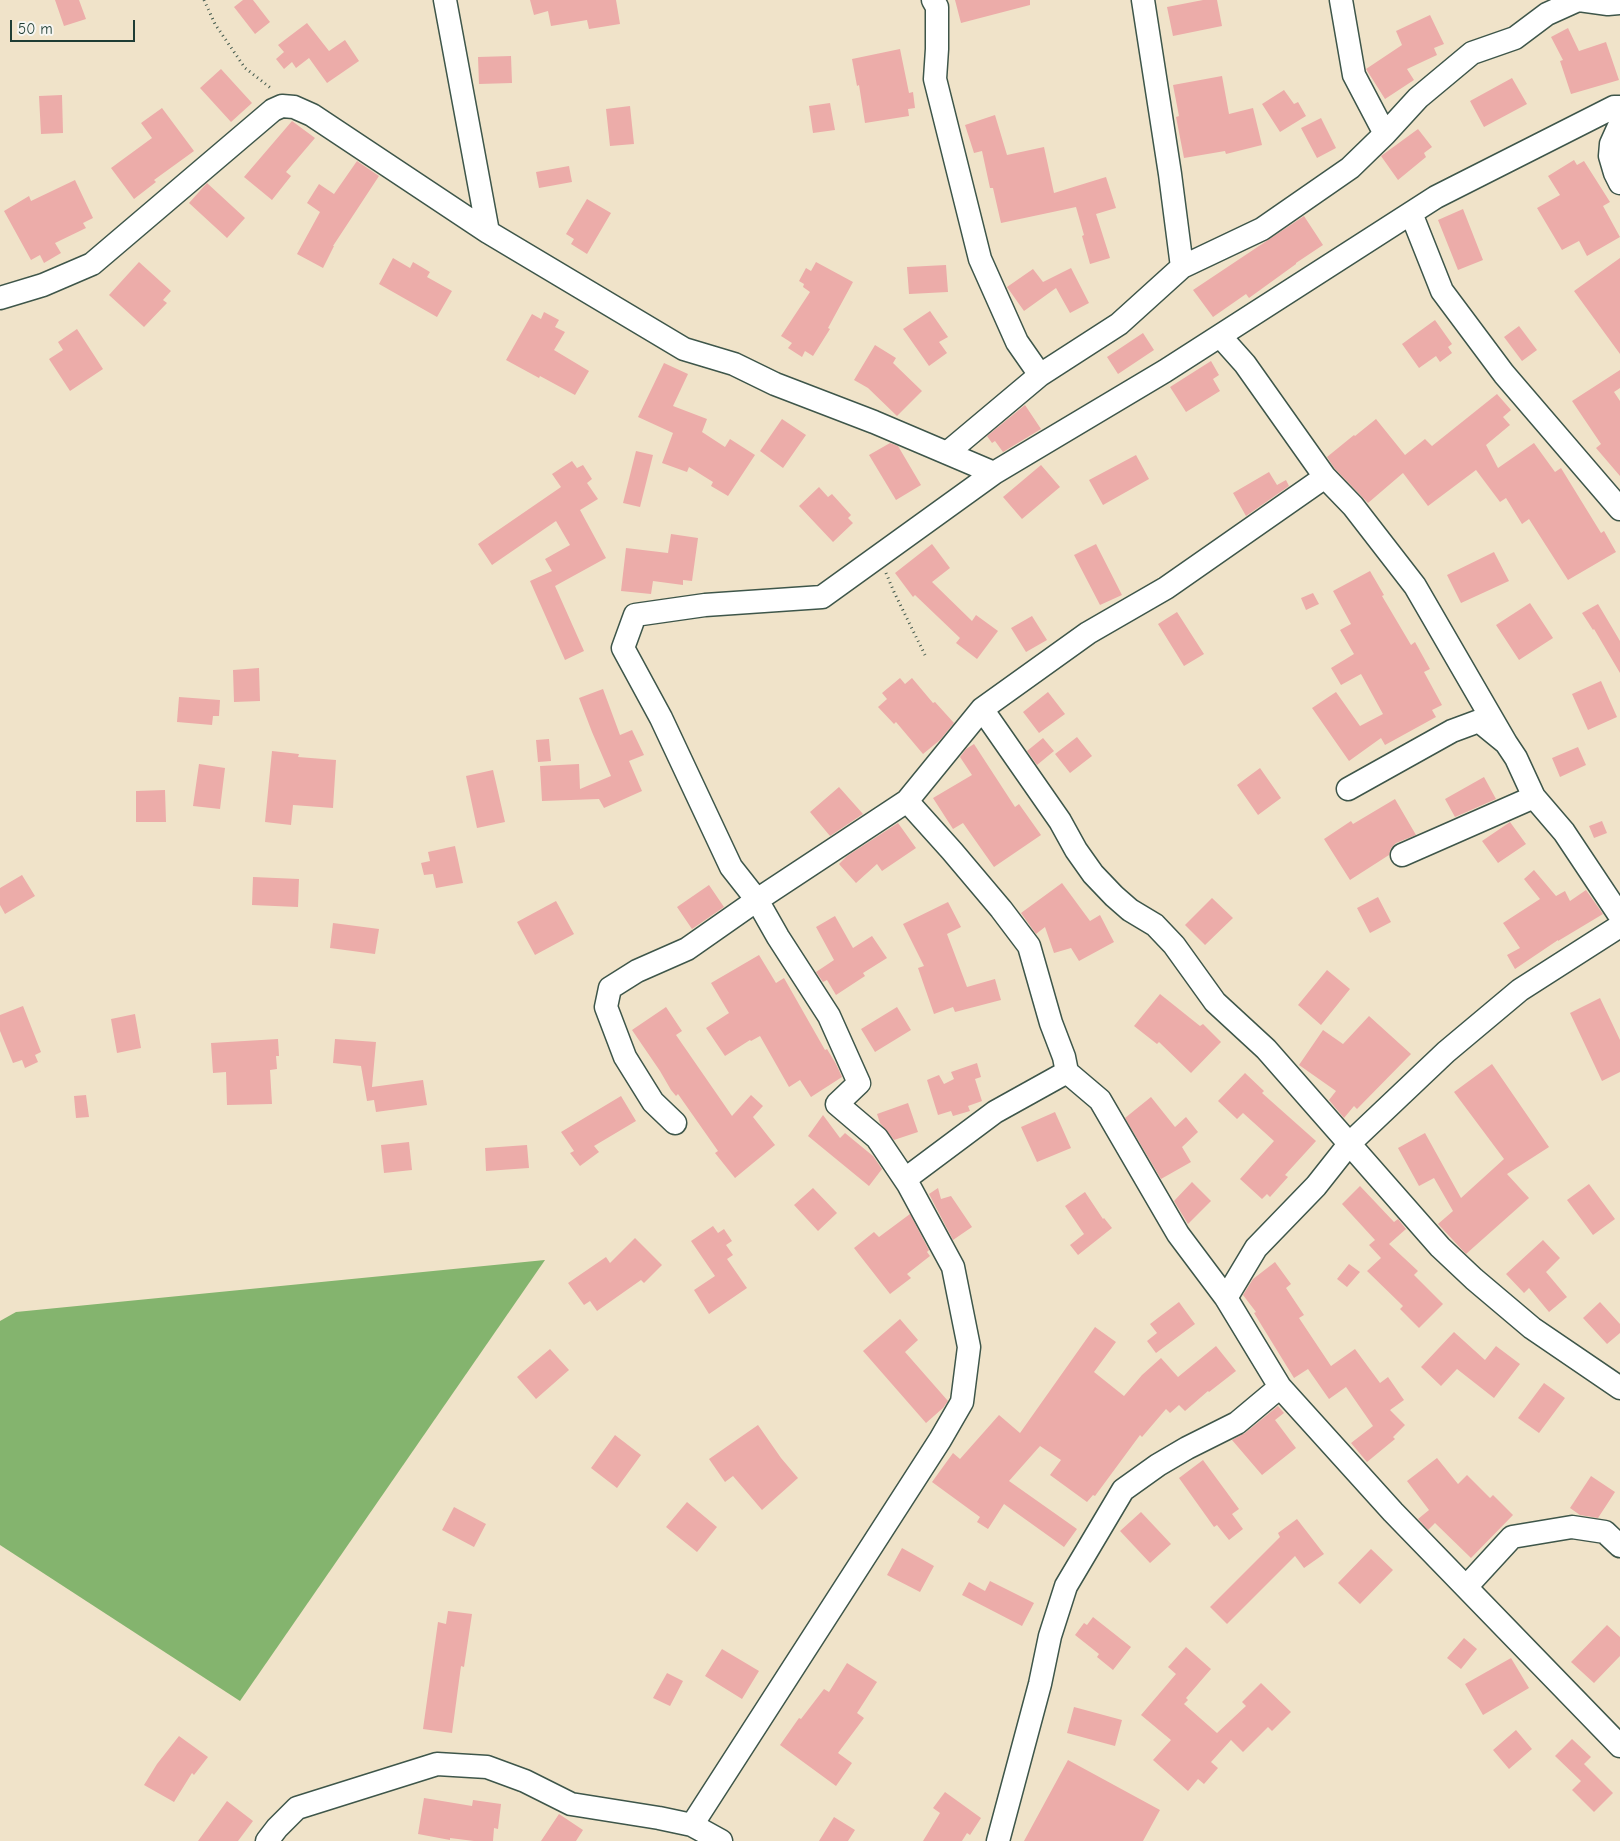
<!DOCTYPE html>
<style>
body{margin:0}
#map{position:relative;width:1620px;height:1841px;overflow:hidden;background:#f0e3c9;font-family:"Comic Neue",sans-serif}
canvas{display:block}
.scale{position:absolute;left:10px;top:20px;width:125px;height:22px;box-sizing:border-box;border:2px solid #1f3d34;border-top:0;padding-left:6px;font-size:15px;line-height:18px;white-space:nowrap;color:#1f3d34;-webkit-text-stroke:4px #f6f6f2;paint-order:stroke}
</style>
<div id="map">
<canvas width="1620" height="1841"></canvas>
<div class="scale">50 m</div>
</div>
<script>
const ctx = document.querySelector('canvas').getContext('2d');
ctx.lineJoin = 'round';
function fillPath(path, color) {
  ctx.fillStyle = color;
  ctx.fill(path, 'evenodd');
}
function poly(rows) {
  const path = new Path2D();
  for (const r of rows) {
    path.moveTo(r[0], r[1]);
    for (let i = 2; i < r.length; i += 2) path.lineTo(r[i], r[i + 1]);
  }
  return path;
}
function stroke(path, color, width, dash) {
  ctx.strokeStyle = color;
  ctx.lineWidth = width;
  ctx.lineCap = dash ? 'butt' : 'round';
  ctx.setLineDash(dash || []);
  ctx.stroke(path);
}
fillPath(poly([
 [545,1260,240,1701,0,1545,0,1321,16,1312]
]), '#84b46e');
fillPath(poly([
 [55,0,79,0,86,19,64,26],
 [243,0,253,0,270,22,255,34,234,7],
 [530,0,616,0,620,24,589,29,587,20,551,26,548,11,534,15],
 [955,0,1030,0,1030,5,961,23],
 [1203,0,1217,0,1222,26,1173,36,1167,7],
 [1430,15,1444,44,1434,48,1437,55,1407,69,1414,80,1385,99,1366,69,1402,45,1396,31],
 [307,23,329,51,345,40,359,61,327,83,309,58,296,68,292,62,284,69,276,59,284,52,278,45],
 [1568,28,1579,51,1606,42,1619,80,1571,94,1560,61,1563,60,1551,37],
 [900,49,909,93,913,92,915,108,908,109,909,116,865,123,859,85,857,86,852,59],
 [511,56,512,83,479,84,478,57],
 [221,69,252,103,231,122,200,88],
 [1222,76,1229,114,1253,108,1262,145,1226,154,1225,151,1184,158,1176,117,1179,116,1173,85],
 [1512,78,1527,104,1484,127,1470,101],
 [1284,90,1294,104,1298,102,1306,116,1280,132,1262,104],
 [62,95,63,133,41,134,39,96],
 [830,103,835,130,813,133,809,106],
 [630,106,634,144,610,146,606,109],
 [162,108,194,151,154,180,156,182,134,199,111,168,152,138,141,123],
 [995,115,1007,155,1044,147,1054,193,1106,177,1116,208,1096,214,1110,258,1090,264,1082,236,1084,235,1076,207,1001,223,993,188,990,188,982,151,974,153,965,125],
 [1321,118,1336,148,1317,158,1301,128],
 [292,121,315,138,286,172,291,176,272,200,244,177],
 [1418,129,1432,147,1424,153,1426,157,1398,180,1381,156],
 [1574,160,1577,165,1584,161,1610,202,1603,206,1620,237,1587,256,1579,241,1562,250,1537,208,1560,195,1548,176],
 [357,161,379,176,333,246,334,246,323,268,297,254,320,212,307,203,319,184,334,194],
 [569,166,572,182,539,188,536,172],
 [75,180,93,218,83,223,86,228,55,243,61,253,44,263,40,255,31,260,4,211,29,196,31,201],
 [207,183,245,218,227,238,189,203],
 [587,199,611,213,587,254,571,244,574,239,566,234],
 [1463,209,1483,260,1458,270,1438,220],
 [1304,216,1323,245,1296,263,1296,264,1249,298,1246,294,1213,317,1193,290],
 [393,258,410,268,413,262,430,272,427,277,452,291,437,317,379,284],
 [1620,258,1620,354,1574,291],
 [139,262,171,291,163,300,167,303,144,327,109,295],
 [816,262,853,282,828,328,830,329,813,356,805,351,802,357,788,348,792,343,781,336,810,292,803,287,804,284,799,281,806,268,811,271],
 [946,265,948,292,909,294,907,267],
 [1071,268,1089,303,1070,313,1056,288,1024,311,1007,287,1033,269,1043,282],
 [930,311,948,337,939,342,947,353,929,366,903,329],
 [544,312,559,320,555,327,565,332,554,350,589,371,575,395,540,376,539,378,506,360,532,314,541,319],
 [1435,320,1452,344,1448,347,1452,353,1440,362,1436,356,1419,368,1402,344],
 [1519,326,1537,350,1522,361,1504,337],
 [77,329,103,369,70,391,49,359,63,350,58,342],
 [1143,333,1154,350,1118,374,1107,357],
 [875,345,896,358,893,363,922,391,897,416,868,388,854,380],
 [1211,361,1219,375,1213,379,1220,391,1186,412,1170,387],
 [664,363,688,374,673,406,707,419,702,432,725,447,730,439,755,455,728,496,711,486,713,482,689,467,687,472,662,463,673,433,638,417],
 [1620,370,1620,388,1614,392,1620,401,1620,476,1596,448,1601,444,1572,401],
 [1497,394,1511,410,1503,417,1510,425,1486,445,1498,468,1534,443,1555,472,1561,468,1601,533,1604,531,1616,552,1568,580,1529,519,1522,524,1506,498,1500,502,1476,470,1428,506,1403,473,1368,503,1335,469,1327,457,1354,435,1355,436,1376,419,1405,455,1425,439,1432,446],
 [1025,405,1041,429,1003,452,995,441,992,443,987,436],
 [782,419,806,435,783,468,760,451],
 [890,443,898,446,921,485,896,500,869,455],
 [636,451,653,455,640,507,623,503],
 [1136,455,1149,479,1103,505,1089,480],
 [572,461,577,468,583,465,592,479,587,483,598,499,580,510,606,558,555,586,584,651,565,660,530,581,552,571,545,559,570,545,556,521,492,565,478,544,561,487,552,474],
 [1041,465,1060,487,1022,519,1003,497],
 [1269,472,1277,485,1286,480,1289,486,1246,516,1233,493],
 [819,487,828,497,832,494,851,515,848,518,853,523,833,542,799,506],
 [671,534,698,538,692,581,683,580,683,585,653,581,651,594,621,591,626,548,668,553],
 [932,544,950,568,932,582,972,621,976,615,998,631,977,659,956,643,960,638,915,595,913,597,895,573],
 [1096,544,1122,595,1100,605,1074,555],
 [1494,552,1509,581,1461,603,1447,575],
 [1370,571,1384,595,1382,596,1411,645,1415,642,1430,669,1424,672,1442,705,1432,710,1436,717,1385,745,1381,738,1349,761,1312,708,1336,692,1360,726,1383,714,1361,674,1341,685,1331,668,1354,654,1340,630,1351,624,1333,591],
 [1313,593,1319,604,1306,610,1301,598],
 [1530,603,1553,638,1519,660,1496,625],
 [1598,604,1620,641,1620,673,1594,629,1593,630,1582,613],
 [1177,612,1204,654,1184,666,1158,624],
 [1032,616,1047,640,1026,652,1011,628],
 [259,668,260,701,234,702,233,670],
 [900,678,905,684,912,678,933,703,935,702,954,723,940,740,923,754,896,722,894,724,878,707,887,699,882,693],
 [1601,681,1617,717,1588,730,1572,694],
 [603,689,620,735,632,730,644,755,629,761,642,791,604,808,599,799,542,801,540,766,579,764,580,789,611,776,592,732,579,698],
 [1048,692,1065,714,1039,733,1023,712],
 [179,697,220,700,219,716,213,716,212,725,177,722],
 [1077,737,1092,756,1070,773,1055,754],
 [1043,738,1054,751,1037,765,1027,751],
 [549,739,551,761,538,762,536,740],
 [974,744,1015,807,1019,804,1041,835,994,867,963,823,953,829,933,798,972,775,960,757,966,749],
 [1578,747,1586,765,1560,777,1552,758],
 [272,751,299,754,298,757,336,760,333,808,293,805,291,825,265,822],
 [199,764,225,768,220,809,193,806],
 [1260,768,1281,798,1258,815,1237,785],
 [493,770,505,822,477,828,466,776],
 [1484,777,1496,799,1455,817,1445,799],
 [839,787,863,814,830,836,810,812],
 [165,790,166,822,136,822,136,791],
 [1395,799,1416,835,1396,843,1391,848,1389,855,1350,880,1324,839,1351,821,1353,824],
 [1602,821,1607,833,1594,838,1589,826],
 [1510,822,1526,844,1498,863,1482,841],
 [898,823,916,848,882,871,877,864,856,883,839,864,847,856],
 [455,846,463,883,436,888,433,874,424,875,421,863,430,861,428,852],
 [1534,870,1556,896,1565,891,1570,901,1586,890,1603,914,1558,941,1558,940,1515,969,1507,955,1520,948,1503,923,1540,899,1524,879],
 [22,875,35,896,5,914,0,905,0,888],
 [253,877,299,879,298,907,252,905],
 [1062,883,1090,921,1100,915,1114,942,1079,961,1071,948,1054,953,1045,927,1036,934,1021,913],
 [709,885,724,907,692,929,677,907],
 [1378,897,1391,922,1370,933,1357,908],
 [1212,898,1233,918,1205,945,1185,925],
 [556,901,574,934,535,955,517,922],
 [948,902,961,927,947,934,967,987,995,979,1001,1000,955,1012,953,1007,934,1014,918,968,924,966,903,924],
 [835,916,853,948,872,936,887,958,863,973,865,976,836,995,827,980,823,982,816,972,834,960,816,927],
 [333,923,379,929,375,954,330,948],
 [759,955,776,983,784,978,825,1050,827,1049,836,1064,842,1077,811,1097,800,1080,789,1087,760,1036,751,1041,750,1040,725,1056,706,1028,729,1013,711,983],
 [1327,970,1350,989,1321,1025,1298,1005],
 [1160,994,1200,1026,1203,1024,1221,1042,1191,1073,1159,1042,1157,1044,1134,1026],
 [1600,998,1620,1040,1620,1072,1602,1081,1570,1013],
 [23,1006,41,1052,35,1055,38,1062,25,1068,22,1060,13,1063,0,1031,0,1015],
 [666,1007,682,1031,676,1035,732,1116,751,1095,763,1106,753,1117,775,1145,735,1178,715,1153,718,1151,678,1094,676,1096,671,1090,660,1071,632,1030],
 [897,1007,911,1030,875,1052,861,1029],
 [135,1014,141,1048,117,1053,111,1019],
 [1369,1016,1411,1054,1357,1109,1354,1106,1344,1118,1329,1100,1336,1091,1299,1065,1323,1030,1343,1044],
 [278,1039,279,1056,276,1056,277,1069,270,1070,272,1104,227,1105,226,1072,213,1073,211,1043],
 [335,1039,376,1042,372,1087,423,1080,427,1105,376,1112,374,1100,367,1101,361,1066,333,1063],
 [977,1063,981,1077,975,1079,982,1101,968,1106,970,1111,953,1116,951,1111,938,1115,927,1080,939,1075,944,1084,954,1079,951,1072],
 [1492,1064,1549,1147,1507,1174,1529,1198,1466,1254,1438,1224,1453,1211,1434,1178,1419,1186,1398,1148,1425,1133,1461,1198,1504,1159,1454,1092],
 [1245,1073,1264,1091,1262,1093,1316,1141,1285,1175,1288,1177,1270,1197,1267,1194,1262,1199,1240,1179,1274,1141,1243,1113,1237,1119,1218,1101],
 [86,1095,89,1117,76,1118,74,1096],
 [621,1096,636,1121,594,1146,599,1152,580,1166,570,1153,574,1151,561,1132],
 [1151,1097,1175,1127,1186,1117,1198,1132,1182,1147,1191,1162,1161,1179,1125,1118],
 [908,1103,918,1132,894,1140,880,1123,877,1114],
 [1055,1112,1071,1148,1037,1162,1021,1127],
 [823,1115,840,1138,845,1133,873,1156,882,1169,869,1186,808,1136],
 [409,1142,412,1170,384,1173,381,1145],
 [527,1145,529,1168,486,1171,485,1148],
 [1192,1182,1211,1201,1188,1224,1174,1201],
 [1589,1184,1615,1219,1593,1235,1567,1200],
 [1360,1186,1394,1222,1398,1219,1406,1229,1389,1244,1418,1271,1414,1275,1443,1304,1419,1328,1400,1309,1403,1306,1367,1271,1381,1258,1369,1245,1375,1240,1342,1204],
 [813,1188,837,1213,818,1231,794,1205],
 [938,1188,941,1199,951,1196,972,1227,953,1240,929,1194],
 [1085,1192,1103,1219,1104,1218,1112,1228,1078,1255,1070,1245,1084,1234,1065,1206],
 [910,1214,929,1250,927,1252,930,1256,907,1274,911,1278,890,1294,854,1248,874,1232,879,1237],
 [713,1226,718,1233,724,1229,732,1241,726,1245,733,1255,727,1259,747,1288,709,1314,694,1290,715,1276,691,1241],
 [635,1238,662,1265,644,1283,641,1280,597,1311,590,1301,584,1305,568,1283,606,1257,610,1263],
 [1543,1240,1560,1258,1546,1272,1567,1297,1549,1312,1529,1288,1524,1293,1506,1274],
 [1275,1262,1291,1284,1286,1288,1304,1315,1299,1318,1331,1366,1355,1349,1380,1383,1388,1377,1404,1400,1390,1410,1405,1425,1393,1437,1395,1439,1367,1462,1351,1443,1373,1426,1346,1387,1329,1399,1308,1369,1294,1378,1254,1313,1256,1312,1243,1295,1253,1279],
 [1349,1264,1360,1272,1347,1287,1337,1279],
 [1179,1302,1195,1324,1156,1353,1147,1341,1157,1333,1150,1324],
 [1600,1302,1620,1324,1620,1333,1607,1344,1583,1318],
 [900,1319,918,1340,905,1352,948,1401,943,1408,926,1423,863,1351],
 [1095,1327,1116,1342,1094,1372,1124,1396,1142,1375,1161,1358,1178,1377,1216,1346,1236,1371,1209,1392,1208,1391,1185,1411,1179,1405,1170,1413,1166,1409,1142,1437,1140,1435,1095,1496,1093,1495,1087,1502,1050,1475,1061,1460,1040,1446,1009,1481,1077,1529,1064,1547,1004,1504,988,1529,977,1522,980,1517,932,1482,953,1453,960,1459,999,1415,1020,1433],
 [1454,1332,1485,1360,1496,1346,1520,1364,1494,1398,1457,1369,1441,1386,1421,1367],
 [550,1349,569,1370,536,1399,517,1377],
 [1544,1383,1565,1398,1539,1433,1518,1418],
 [1278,1406,1284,1413,1275,1420,1296,1448,1262,1475,1232,1440,1245,1433],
 [758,1425,781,1458,798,1478,762,1510,733,1476,725,1482,709,1459],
 [615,1435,641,1455,617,1488,591,1468],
 [1437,1458,1458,1484,1467,1475,1490,1498,1493,1495,1513,1515,1471,1558,1435,1523,1428,1530,1418,1519,1429,1510,1407,1481],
 [1203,1460,1239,1509,1232,1514,1243,1529,1229,1540,1217,1525,1214,1527,1179,1478],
 [1591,1476,1615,1492,1598,1518,1580,1515,1570,1508],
 [687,1502,717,1527,697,1552,666,1527],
 [454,1507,486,1524,474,1547,442,1530],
 [1141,1512,1171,1544,1150,1563,1120,1531],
 [1297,1519,1324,1554,1304,1568,1295,1556,1227,1624,1210,1607,1280,1537,1278,1533],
 [902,1548,934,1566,920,1592,887,1575],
 [1371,1549,1393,1570,1360,1604,1338,1583],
 [990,1581,1034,1603,1022,1626,962,1595,969,1582,985,1591],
 [448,1611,472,1614,464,1667,461,1666,452,1733,423,1729,438,1622,446,1624],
 [1093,1617,1131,1647,1113,1670,1097,1657,1099,1654,1075,1635,1084,1623,1087,1625],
 [1607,1625,1620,1637,1620,1656,1594,1683,1571,1662],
 [1464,1638,1477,1649,1461,1669,1447,1658],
 [1186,1647,1211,1669,1186,1698,1188,1700,1184,1704,1217,1733,1246,1706,1242,1702,1261,1683,1291,1712,1272,1731,1268,1727,1243,1752,1231,1740,1211,1762,1218,1768,1204,1784,1198,1779,1188,1791,1153,1760,1171,1740,1141,1715,1176,1674,1168,1667],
 [722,1649,759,1671,742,1699,705,1676],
 [1511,1658,1529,1688,1483,1715,1465,1684],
 [847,1663,877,1682,857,1713,864,1718,838,1753,852,1763,836,1786,780,1745,799,1718,801,1719,824,1689,829,1692],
 [667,1673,683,1681,670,1706,653,1698],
 [1074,1707,1122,1720,1115,1746,1067,1733],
 [1516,1730,1532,1749,1509,1769,1493,1750],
 [179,1736,208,1757,194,1775,192,1773,174,1802,144,1785,157,1764],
 [1572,1739,1591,1757,1584,1764,1613,1793,1594,1812,1572,1790,1581,1781,1555,1756],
 [1068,1760,1160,1810,1143,1841,1024,1841],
 [945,1792,981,1818,970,1835,967,1833,962,1841,923,1841,940,1813,933,1808],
 [424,1798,472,1806,473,1800,501,1804,498,1829,494,1828,493,1841,474,1841,450,1838,450,1840,418,1834],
 [227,1801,253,1821,238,1841,198,1841],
 [559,1814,583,1830,576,1841,541,1841],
 [834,1817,855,1830,848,1841,819,1841]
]), '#ecaca9');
const minor = poly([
 [445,0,488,232],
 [933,0,937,7,937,49,935,79,980,259,1017,342,1040,375],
 [1143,0,1170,174,1182,267],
 [1341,0,1354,75,1385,134],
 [1579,0,1608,4,1620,3],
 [1620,124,1611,144,1610,156,1615,173,1620,183],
 [1411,213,1442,291,1504,374,1620,509],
 [0,298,43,285,92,264,273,110,282,106,294,107,312,115,488,232,684,349,734,364,775,384,874,422,994,473],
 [1220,336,1245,364,1325,477,1353,506,1415,586,1506,743],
 [947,453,1040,375,1119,324,1182,267,1262,229,1350,168,1385,134,1418,98,1472,53,1515,38,1547,14,1578,0],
 [982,709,1060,821,1076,850,1093,874,1114,896,1130,910,1155,925,1174,945,1215,1002,1266,1049,1440,1247,1474,1279,1532,1328,1620,1388],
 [1348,789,1452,731,1479,721,1506,743,1516,758,1534,797,1564,832,1620,916],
 [907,801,952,851,1001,909,1029,946,1051,1023,1064,1057,1067,1072,1100,1100,1178,1234,1226,1298,1280,1387,1393,1512,1620,1746],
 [1402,855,1534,797],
 [675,1123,653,1102,625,1057,606,1007,610,988,637,971,687,949,757,900,907,801,982,709,1088,633,1166,588,1325,477],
 [904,1178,912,1174,995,1112,1067,1072],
 [1226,1298,1256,1248,1316,1186,1350,1143,1446,1052,1520,990,1620,926],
 [1466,1587,1512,1537,1572,1527,1605,1532,1620,1546],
 [692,1825,940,1440,962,1402,969,1347,953,1267,908,1184,877,1138,837,1104,859,1083,829,1016,778,937,757,900,731,867,661,718,623,648,635,615,705,605,822,597,994,473,1165,371,1436,197,1614,107,1620,107],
 [267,1841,277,1828,297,1808,437,1764,487,1767,525,1781,571,1804,659,1818,692,1825,721,1841],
 [998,1841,1040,1684,1050,1636,1066,1586,1123,1490,1158,1465,1187,1448,1237,1423,1280,1387]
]);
stroke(minor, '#3e564a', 25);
stroke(poly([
 [204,0,215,24,245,68,272,89],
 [886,573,894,592,925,655]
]), '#3e564a', 3, [1, 4]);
stroke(minor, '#fff', 22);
</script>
